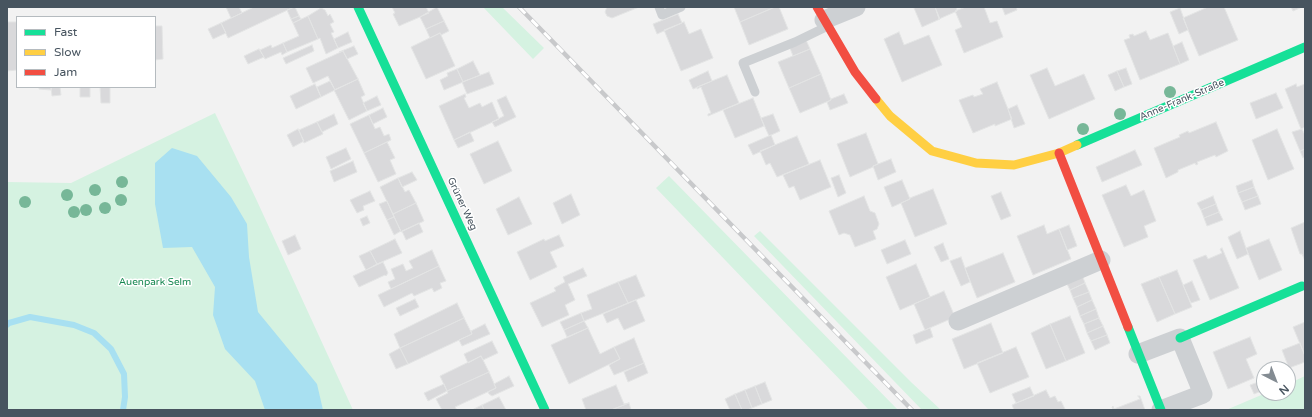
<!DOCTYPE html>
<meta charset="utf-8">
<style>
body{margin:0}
#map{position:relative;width:1312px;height:417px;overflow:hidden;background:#f2f2f2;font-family:"Varela Round",sans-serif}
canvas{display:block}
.frame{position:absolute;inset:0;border:8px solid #47545f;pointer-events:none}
.legend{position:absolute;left:16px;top:16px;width:140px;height:72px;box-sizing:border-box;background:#fff;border:1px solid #b5bbbf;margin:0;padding:5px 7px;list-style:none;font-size:12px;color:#47545f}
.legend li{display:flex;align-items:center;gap:8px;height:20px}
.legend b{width:20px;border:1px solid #b5bbbf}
.north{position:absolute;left:1256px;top:361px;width:40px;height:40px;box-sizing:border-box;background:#fff;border:1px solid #b5bbbf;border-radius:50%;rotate:138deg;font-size:11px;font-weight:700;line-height:16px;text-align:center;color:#47545f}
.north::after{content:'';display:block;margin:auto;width:14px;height:18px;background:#838b92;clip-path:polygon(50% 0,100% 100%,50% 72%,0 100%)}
</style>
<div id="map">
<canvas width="1312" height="417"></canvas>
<div class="frame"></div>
<ul class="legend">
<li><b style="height:5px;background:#16e098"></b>Fast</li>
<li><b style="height:5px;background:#ffcf43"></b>Slow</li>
<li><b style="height:5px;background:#f24e42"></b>Jam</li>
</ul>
<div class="north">N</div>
</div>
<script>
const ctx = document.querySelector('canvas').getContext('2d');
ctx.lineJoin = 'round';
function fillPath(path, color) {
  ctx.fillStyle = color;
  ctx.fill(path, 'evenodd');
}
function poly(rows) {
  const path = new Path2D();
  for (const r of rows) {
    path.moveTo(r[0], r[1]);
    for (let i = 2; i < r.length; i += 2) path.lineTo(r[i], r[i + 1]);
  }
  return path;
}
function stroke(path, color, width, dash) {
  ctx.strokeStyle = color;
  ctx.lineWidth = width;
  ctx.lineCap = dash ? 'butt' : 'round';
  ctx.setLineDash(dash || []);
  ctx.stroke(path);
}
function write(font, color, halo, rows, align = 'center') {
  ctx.font = font + ' "Varela Round",sans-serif';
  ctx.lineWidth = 3;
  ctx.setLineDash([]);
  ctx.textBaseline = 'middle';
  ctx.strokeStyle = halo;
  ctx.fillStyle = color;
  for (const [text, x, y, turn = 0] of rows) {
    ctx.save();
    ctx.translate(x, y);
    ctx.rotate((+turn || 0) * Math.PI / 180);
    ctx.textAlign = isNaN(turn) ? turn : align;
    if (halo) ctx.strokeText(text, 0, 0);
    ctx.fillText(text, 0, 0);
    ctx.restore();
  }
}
fillPath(poly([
 [483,7,502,7,544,48,533,59],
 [215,113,257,201,353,410,7,410,7,182,71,183],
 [669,176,898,410,869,410,656,188],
 [760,231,912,383,941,410,922,410,754,236],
 [1305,376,1305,410,1226,410,1266,393,1288,393,1288,384]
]), '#d5f2e1');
fillPath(poly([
 [172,148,197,156,231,197,247,224,249,257,258,312,317,384,323,410,265,410,255,381,225,349,213,315,215,287,192,247,163,248,155,204,155,163]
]), '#a8e0f1');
stroke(poly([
 [7,325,9,323,30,317,74,325,94,333,111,349,124,374,125,397,123,410]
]), '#a8e0f1', 6);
const building = poly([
 [226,7,239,7,242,13,231,18,226,7],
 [254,7,294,7,228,38,221,23,254,7],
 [295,7,299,16,291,19,287,10,295,7],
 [392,7,426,7,429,13,399,26,393,14,395,13,392,7],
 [437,7,444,21,426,29,420,17,437,7],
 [607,7,639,7,612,18,607,16,605,12,607,7],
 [734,7,775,7,740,22,734,7],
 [775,7,779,7,788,29,749,45,740,22,775,7],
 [915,7,935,7,940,19,922,27,914,8,915,7],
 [935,7,956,7,957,11,939,19,935,7],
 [966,7,984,7,990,23,997,21,1003,37,964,53,955,30,962,27,955,11,966,7],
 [1002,7,1016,7,1017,10,1005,15,1002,7],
 [1208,7,1224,7,1238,40,1199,56,1183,18,1208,7],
 [1291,7,1302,7,1293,11,1291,7],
 [321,8,325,10,328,16,330,14,334,22,330,24,334,32,331,33,338,48,326,54,320,38,318,39,308,16,321,8],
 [1180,8,1188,30,1179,34,1170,12,1180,8],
 [678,14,682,23,657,34,653,24,678,14],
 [299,16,301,19,293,23,291,19,299,16],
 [308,16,318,39,287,52,283,43,299,36,293,23,308,16],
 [444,21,449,31,441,35,440,33,430,38,426,29,444,21],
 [7,22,17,22,17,70,7,71,7,22],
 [684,22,689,34,701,29,713,58,681,71,664,30,684,22],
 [221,23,226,33,213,39,208,29,221,23],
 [155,26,162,26,163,59,155,60,155,26],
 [1146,31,1150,40,1168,33,1180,64,1140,80,1124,40,1130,38,1129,35,1133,34,1134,36,1146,31],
 [348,32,352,42,338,48,334,39,348,32],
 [899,32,904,45,929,35,942,65,902,82,884,39,899,32],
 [440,33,455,66,426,79,411,47,440,33],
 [806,40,810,49,793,56,790,48,806,40],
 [1182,42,1189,60,1180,64,1173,46,1182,42],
 [283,43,287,52,282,55,281,52,265,59,260,50,271,45,272,48,283,43],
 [312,45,314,51,286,64,283,58,312,45],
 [354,46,358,54,347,59,343,51,339,52,354,46],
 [259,49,264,57,248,64,244,56,259,49],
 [810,49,821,74,789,88,778,62,810,49],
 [343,51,358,79,335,90,328,76,313,83,306,68,343,51],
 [473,61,480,75,463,82,457,69,473,61],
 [1047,68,1055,86,1084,74,1095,99,1049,119,1030,75,1047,68],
 [1126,68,1132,84,1124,87,1117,71,1126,68],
 [457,69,463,82,444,90,440,80,448,76,447,73,457,69],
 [708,71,712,81,693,89,689,80,708,71],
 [1117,71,1124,87,1115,91,1108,75,1117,71],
 [489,72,494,84,467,94,462,82,489,72],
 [821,74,831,100,800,113,789,88,821,74],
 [727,75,739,103,708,116,708,114,711,113,701,87,697,89,697,87,727,75],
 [358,79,365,95,361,97,367,111,349,120,334,90,358,79],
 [330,81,335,90,321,97,317,87,330,81],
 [997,82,1012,119,995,126,995,124,973,133,959,100,973,95,974,97,983,94,980,89,997,82],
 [315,84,321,97,296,109,290,96,315,84],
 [1296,84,1297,87,1305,84,1305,127,1301,129,1285,89,1296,84],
 [39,87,51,87,51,90,39,89,39,87],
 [51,87,60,87,61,95,52,96,51,87],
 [80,87,90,87,90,97,80,97,80,87],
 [100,87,110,87,110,103,101,103,100,87],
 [1276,93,1283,108,1256,119,1250,103,1276,93],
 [465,94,466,97,464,98,469,108,480,103,482,107,492,102,499,119,454,140,439,106,465,94],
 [844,94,848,103,830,110,827,102,831,100,831,99,844,94],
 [377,96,381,105,367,111,363,103,377,96],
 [506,96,516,117,495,127,492,122,504,116,497,100,506,96],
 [753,98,764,126,735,138,723,110,753,98],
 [1017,105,1025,124,1014,128,1008,109,1017,105],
 [383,108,387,117,373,124,369,115,383,108],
 [334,114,338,124,322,132,317,122,334,114],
 [773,114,780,131,769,136,761,118,773,114],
 [369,115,375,129,380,127,384,136,389,134,391,140,364,153,350,124,369,115],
 [317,122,323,134,304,143,299,130,317,122],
 [1216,122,1228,151,1216,157,1215,155,1197,162,1198,164,1196,165,1195,163,1178,170,1178,172,1166,178,1154,148,1180,137,1179,135,1188,131,1189,133,1216,122],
 [298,129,304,141,293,147,287,135,298,129],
 [1277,129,1294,169,1268,180,1252,140,1277,129],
 [1302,129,1305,135,1305,149,1300,151,1292,132,1302,129],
 [470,132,474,141,458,148,454,140,470,132],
 [866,133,878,164,873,166,873,167,850,177,837,144,866,133],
 [771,135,775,145,753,155,748,145,771,135],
 [797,136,809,164,777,177,770,163,766,165,760,151,797,136],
 [498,141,512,171,484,184,470,154,498,141],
 [387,142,395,158,390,160,396,174,378,182,364,153,387,142],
 [346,148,351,159,331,169,326,157,346,148],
 [1305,149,1305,157,1303,158,1300,151,1305,149],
 [1135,150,1142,165,1102,182,1096,167,1135,150],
 [891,159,896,172,878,180,873,166,891,159],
 [820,160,831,187,800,200,794,186,789,188,783,175,820,160],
 [353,161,357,172,334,182,330,171,353,161],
 [412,172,417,180,402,187,398,178,412,172],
 [839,175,846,193,838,197,831,178,839,175],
 [398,178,405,192,409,190,416,203,393,214,380,187,398,178],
 [902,180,910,199,892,207,884,187,902,180],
 [1252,180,1254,187,1238,193,1236,186,1252,180],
 [1126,185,1131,196,1144,190,1156,221,1144,226,1148,237,1124,247,1102,195,1126,185],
 [1254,187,1258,196,1242,202,1238,193,1254,187],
 [933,189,947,224,915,237,901,203,910,199,910,198,933,189],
 [370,191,375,201,363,206,364,210,357,213,350,200,370,191],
 [1001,192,1011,216,1001,220,991,196,1001,192],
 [571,194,580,215,562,224,553,203,571,194],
 [864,196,870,211,875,213,879,224,877,229,873,231,876,239,855,247,850,235,844,233,839,235,829,211,864,196],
 [1213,196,1216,204,1201,210,1197,203,1213,196],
 [1258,196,1261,204,1245,210,1242,202,1258,196],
 [519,197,532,224,508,235,496,209,519,197],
 [387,201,394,217,387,220,379,204,387,201],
 [416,203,424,221,401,232,393,214,416,203],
 [1216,204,1219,212,1204,218,1201,210,1216,204],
 [1219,212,1223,220,1207,226,1204,218,1219,212],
 [367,216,370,223,363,226,360,219,367,216],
 [394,217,401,231,394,235,387,220,394,217],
 [1305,222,1305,261,1302,254,1300,254,1291,228,1305,222],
 [419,223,423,232,406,240,402,231,419,223],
 [1044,225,1047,234,1059,229,1071,259,1033,275,1017,236,1044,225],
 [1069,225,1077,246,1067,250,1059,229,1069,225],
 [1240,231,1248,254,1237,259,1228,237,1240,231],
 [295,235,301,249,288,255,282,241,295,235],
 [559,235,564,246,550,252,557,267,530,280,517,252,544,239,545,241,559,235],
 [395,239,402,253,377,264,370,251,395,239],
 [1269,239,1282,270,1259,280,1246,248,1269,239],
 [905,240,911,254,887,264,881,250,905,240],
 [943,243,949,259,941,262,934,247,943,243],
 [1222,248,1239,288,1210,300,1193,260,1206,255,1208,259,1222,253,1220,249,1222,248],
 [432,250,439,266,391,289,388,282,395,279,391,269,403,264,406,271,413,268,409,261,432,250],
 [370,251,377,264,366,270,359,256,370,251],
 [1003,253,1015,282,977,298,965,268,1003,253],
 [961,257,970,282,961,286,950,261,961,257],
 [383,262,388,273,386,276,385,275,359,287,353,276,383,262],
 [916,264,930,297,900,310,886,277,916,264],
 [439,266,446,281,440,283,442,288,434,292,432,288,414,296,412,293,384,307,378,295,439,266],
 [583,268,587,276,568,284,575,300,565,305,569,315,542,327,530,303,556,291,554,288,565,282,563,277,583,268],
 [1177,270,1192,307,1175,314,1159,277,1177,270],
 [636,275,645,296,628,303,618,282,636,275],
 [1082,275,1085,283,1070,290,1066,282,1082,275],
 [1159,277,1175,314,1157,322,1141,284,1159,277],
 [1192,281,1200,300,1191,303,1183,285,1192,281],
 [618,282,628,303,584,321,581,313,592,309,587,295,618,282],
 [1085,283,1089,292,1073,298,1070,290,1085,283],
 [944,291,955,317,925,330,914,304,944,291],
 [1089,292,1092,300,1077,307,1073,298,1089,292],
 [415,299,419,307,400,316,396,308,415,299],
 [636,300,645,321,624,330,618,318,607,323,603,314,636,300],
 [1092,300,1096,309,1080,316,1077,307,1092,300],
 [457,303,464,318,400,348,394,334,457,303],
 [1096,309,1099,318,1084,324,1080,316,1096,309],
 [581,313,584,321,564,330,560,322,581,313],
 [1070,316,1085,353,1066,361,1050,324,1070,316],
 [464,318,472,334,408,364,400,348,464,318],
 [1099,318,1103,326,1087,333,1084,324,1099,318],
 [584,321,588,328,567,337,564,330,584,321],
 [1305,322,1305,356,1293,327,1305,322],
 [991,323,1003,353,964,369,952,339,991,323],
 [485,324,490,334,462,346,459,340,472,334,471,331,485,324],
 [1050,324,1066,361,1046,369,1031,333,1050,324],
 [1103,326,1107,335,1091,341,1087,333,1103,326],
 [588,328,600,354,614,347,620,359,569,384,551,345,588,328],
 [930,328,933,337,916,344,913,335,930,328],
 [1107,335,1110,343,1095,350,1091,341,1107,335],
 [1250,337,1257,354,1246,359,1254,378,1228,389,1213,352,1250,337],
 [634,338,644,363,614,375,609,365,620,359,614,347,634,338],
 [492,341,498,353,483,360,481,356,468,363,464,354,492,341],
 [1300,343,1305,356,1305,362,1289,368,1282,350,1300,343],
 [1016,347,1029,377,990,393,977,363,1016,347],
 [400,348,408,364,396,369,389,354,400,348],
 [481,356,489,372,447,391,440,376,481,356],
 [644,363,648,373,628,382,624,372,644,363],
 [489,372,496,388,455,407,457,410,442,410,436,399,448,393,447,391,489,372],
 [509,376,514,386,492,396,489,394,488,392,496,388,494,384,509,376],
 [1264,380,1264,390,1254,394,1250,385,1264,380],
 [765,382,772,400,762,404,755,386,765,382],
 [444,384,447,391,428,401,424,393,444,384],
 [616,385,624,404,629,403,611,410,586,410,582,399,616,385],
 [755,386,762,404,752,408,745,390,755,386],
 [1030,387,1034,396,1016,403,1012,394,1030,387],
 [745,390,752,408,747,410,742,410,735,394,745,390],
 [1046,390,1050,398,1055,396,1058,402,1061,401,1065,409,1061,410,1014,410,1012,405,1046,390],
 [735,394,742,410,730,410,725,399,735,394],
 [1138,396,1140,396,1145,410,1113,410,1112,407,1113,406,1114,409,1140,399,1138,396],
 [499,397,506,410,484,410,482,405,499,397],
 [629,403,631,410,611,410,629,403],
 [482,405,484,410,472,410,482,405]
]);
fillPath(building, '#d9d9db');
stroke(building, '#e3e4e4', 1);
stroke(poly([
 [659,7,662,15,681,7],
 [755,92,743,63,795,42,828,26]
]), '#cdd0d3', 9);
stroke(poly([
 [824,20,856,7],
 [958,321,1101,260],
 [1138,354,1180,338,1203,394,1161,410]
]), '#cdd0d3', 19);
stroke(poly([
 [358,7,545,410],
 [1077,145,1305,47],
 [1128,327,1161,410],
 [1180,338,1302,286]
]), '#16e098', 9);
stroke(poly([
 [876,99,890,116,932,151,976,163,1014,165,1059,153,1077,145]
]), '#ffcf43', 9);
stroke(poly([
 [817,7,855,72,876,99],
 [1059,153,1128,327]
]), '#f24e42', 9);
const rail = poly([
 [519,7,912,410]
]);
stroke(rail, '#c8c9cb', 4.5);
stroke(rail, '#fff', 3, [9]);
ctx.fillStyle = '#77b798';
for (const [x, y] of [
 [1170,92],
 [1120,114],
 [1083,129],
 [122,182],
 [95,190],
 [67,195],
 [121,200],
 [25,202],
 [105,208],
 [86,210],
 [74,212]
]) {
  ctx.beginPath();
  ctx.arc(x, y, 6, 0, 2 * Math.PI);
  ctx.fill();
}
write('10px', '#47545f', '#fff', [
 ["Anne-Frank-Straße",1182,100,-23],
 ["Grüner Weg",462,204,65]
]);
write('10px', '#13864e', '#fff', [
 ["Auenpark Selm",155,282]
]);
</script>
